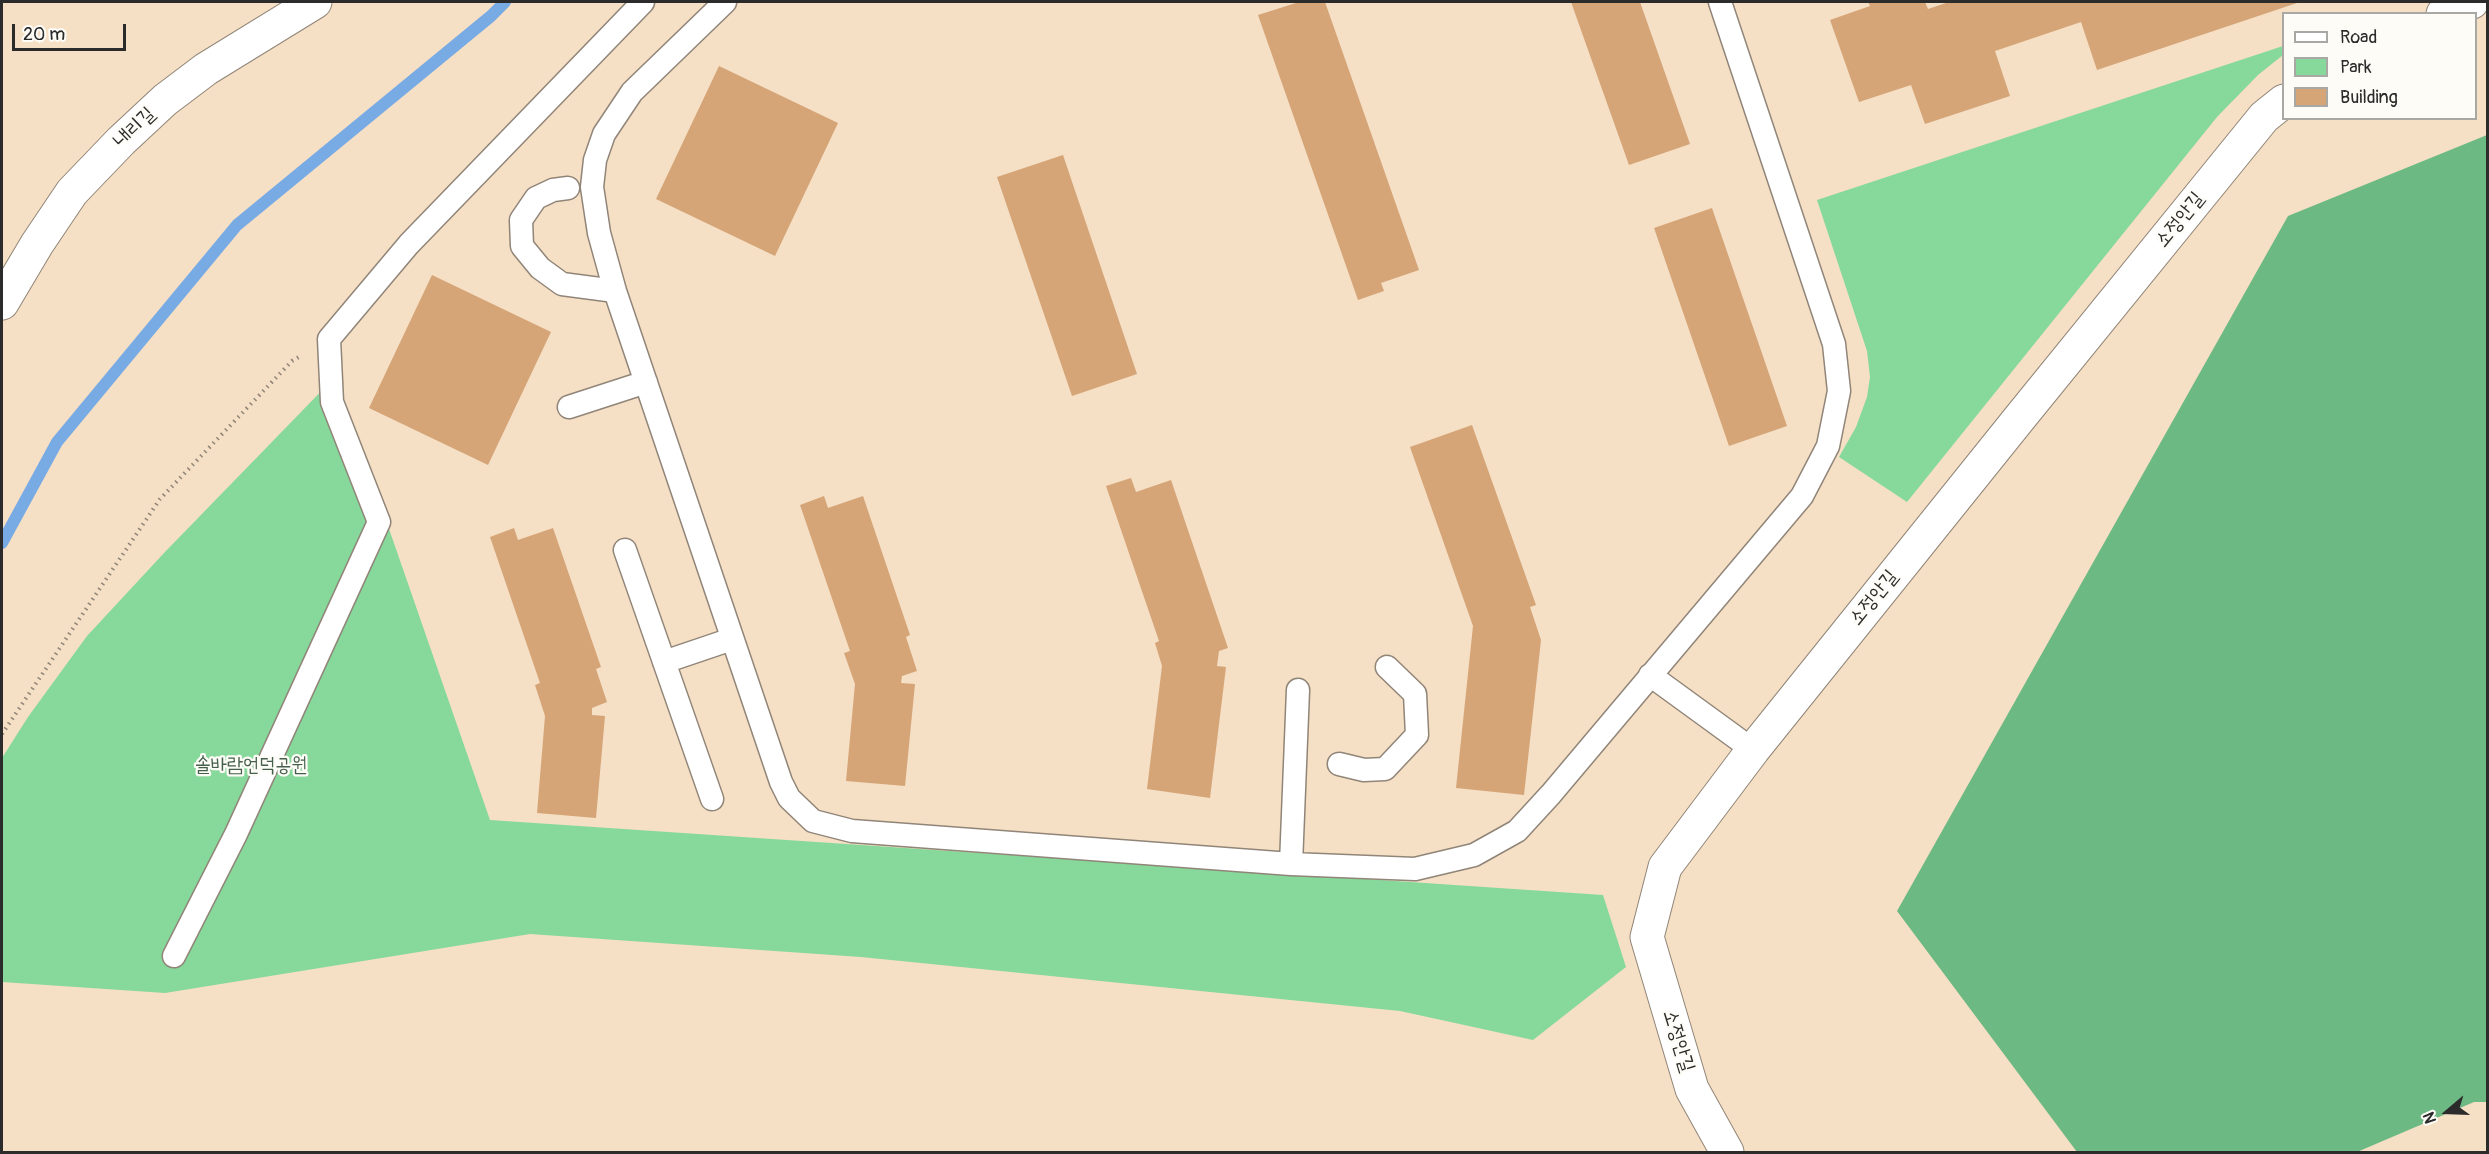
<!DOCTYPE html>
<meta charset="utf-8">
<style>
body{margin:0}
#map{position:relative;width:2489px;height:1154px;overflow:hidden;background:#f5dfc5;font-family:Pangolin,sans-serif}
canvas{display:block}
.frame{position:absolute;inset:0;border:3px solid #2b2b2b;pointer-events:none}
.legend{position:absolute;left:2282px;top:12px;width:195px;height:108px;box-sizing:border-box;background:#fdfcf7;border:2px solid #a9a8a5;margin:0;padding:8px 10px;list-style:none;font-size:18px;color:#2b2b2b}
.legend li{display:flex;align-items:center;gap:12px;height:30px}
.legend b{width:30px;border:2px solid #a9a8a5}
.north{position:absolute;left:2417px;top:1082px;width:60px;height:60px;-webkit-text-stroke:4px #fdfcf7;paint-order:stroke;rotate:251deg;font-size:16px;font-weight:700;line-height:24px;text-align:center;color:#2b2b2b}
.north::after{content:'';display:block;margin:auto;width:21px;height:27px;background:#2b2b2b;clip-path:polygon(50% 0,100% 100%,50% 72%,0 100%)}
.scale{position:absolute;left:12px;top:24px;width:114px;height:27px;box-sizing:border-box;border:3px solid #2b2b2b;border-top:0;padding-left:8px;font-size:18px;line-height:21px;white-space:nowrap;color:#2b2b2b;-webkit-text-stroke:4px #fdfcf7;paint-order:stroke}
</style>
<div id="map">
<canvas width="2489" height="1154"></canvas>
<div class="frame"></div>
<ul class="legend">
<li><b style="height:8px;background:#fff"></b>Road</li>
<li><b style="height:16px;background:#86d99b"></b>Park</li>
<li><b style="height:16px;background:#d5a577"></b>Building</li>
</ul>
<div class="north">N</div>
<div class="scale">20 m</div>
</div>
<script>
const ctx = document.querySelector('canvas').getContext('2d');
ctx.lineJoin = 'round';
function fillPath(path, color) {
  ctx.fillStyle = color;
  ctx.fill(path, 'evenodd');
}
function poly(rows) {
  const path = new Path2D();
  for (const r of rows) {
    path.moveTo(r[0], r[1]);
    for (let i = 2; i < r.length; i += 2) path.lineTo(r[i], r[i + 1]);
  }
  return path;
}
function stroke(path, color, width, dash) {
  ctx.strokeStyle = color;
  ctx.lineWidth = width;
  ctx.lineCap = dash ? 'butt' : 'round';
  ctx.setLineDash(dash || []);
  ctx.stroke(path);
}
function write(font, color, halo, rows, align = 'center') {
  ctx.font = font + ' Pangolin,"Poor Story",sans-serif';
  ctx.lineWidth = 4.5;
  ctx.setLineDash([]);
  ctx.textBaseline = 'middle';
  ctx.strokeStyle = halo;
  ctx.fillStyle = color;
  for (const [text, x, y, turn = 0] of rows) {
    ctx.save();
    ctx.translate(x, y);
    ctx.rotate((+turn || 0) * Math.PI / 180);
    ctx.textAlign = isNaN(turn) ? turn : align;
    if (halo) ctx.strokeText(text, 0, 0);
    ctx.fillText(text, 0, 0);
    ctx.restore();
  }
}
fillPath(poly([
 [2283,46,2283,55,2258,75,2217,117,1907,502,1839,457,1856,427,1867,397,1870,377,1867,351,1817,200],
 [336,376,490,820,1603,895,1626,967,1533,1040,1400,1011,861,957,530,934,165,993,2,982,2,758,28,717,87,636,164,553]
]), '#86d99b');
fillPath(poly([
 [2487,135,2487,1102,2474,1102,2357,1152,2077,1152,1897,911,2288,216]
]), '#6cb983');
stroke(poly([
 [2,543,57,442,237,225,491,16,505,2]
]), '#78aae4', 12);
fillPath(poly([
 [1299,2,1325,2,1419,270,1381,283,1384,291,1358,300,1258,15],
 [1571,2,1640,2,1690,144,1629,165],
 [1868,2,1925,2,1928,9,1949,2,2300,2,2097,70,2081,22,1995,51,2010,96,1925,124,1911,85,1859,102,1830,20,1870,6],
 [719,66,838,123,775,256,656,199],
 [1063,155,1137,374,1072,396,997,177],
 [1712,208,1787,426,1729,446,1654,228],
 [432,275,551,332,488,465,369,408],
 [1472,425,1536,605,1530,607,1541,640,1524,795,1456,788,1473,626,1410,447],
 [1131,478,1136,492,1171,480,1228,648,1219,651,1217,666,1226,667,1210,798,1147,789,1162,666,1155,643,1159,641,1106,486],
 [824,496,828,508,863,496,910,635,906,637,917,671,902,676,901,683,915,684,905,786,846,781,855,684,844,653,850,651,800,505],
 [514,528,518,540,553,528,601,667,596,669,607,702,592,708,592,715,605,716,596,818,537,813,545,716,535,685,540,683,490,537]
]), '#d5a577');
const service = poly([
 [725,2,632,92,604,134,595,160,592,187,599,233,615,291,781,782,789,798,813,821,852,831,1291,864,1415,869,1474,855,1517,831,1551,794,1802,496,1828,446,1839,391,1834,344,1720,2],
 [568,188,553,190,536,198,521,220,522,246,540,268,562,284,615,291],
 [569,407,646,382],
 [625,550,712,799],
 [664,662,732,639],
 [1650,675,1753,750],
 [1339,764,1364,770,1385,769,1417,735,1415,694,1387,667],
 [1291,864,1298,690],
 [174,956,236,834,379,522,332,402,329,339,409,244,643,2]
]);
const minor = poly([
 [2443,14,2472,2],
 [1727,1152,1692,1089,1647,937,1665,867,1753,750,2018,420,2264,117,2284,101]
]);
const tertiary = poly([
 [2,303,37,244,72,192,121,141,165,100,206,69,315,2]
]);
stroke(service, '#908578', 25);
stroke(minor, '#908578', 35);
stroke(tertiary, '#908578', 35);
stroke(poly([
 [2,734,160,499,292,361,299,357]
]), '#908578', 4, [1.5, 4.5]);
stroke(service, '#fff', 22);
stroke(minor, '#fff', 33);
stroke(tertiary, '#fff', 33);
write('20px', '#2b2b2b', '#fdfcf7', [
 ["내리길",135,128,-44],
 ["소정안길",2180,220,-51],
 ["소정안길",1874,598,-51],
 ["소정안길",1678,1041,73]
]);
write('20px', '#465f4d', '#fdfcf7', [
 ["솔바람언덕공원",251,766]
]);
</script>
